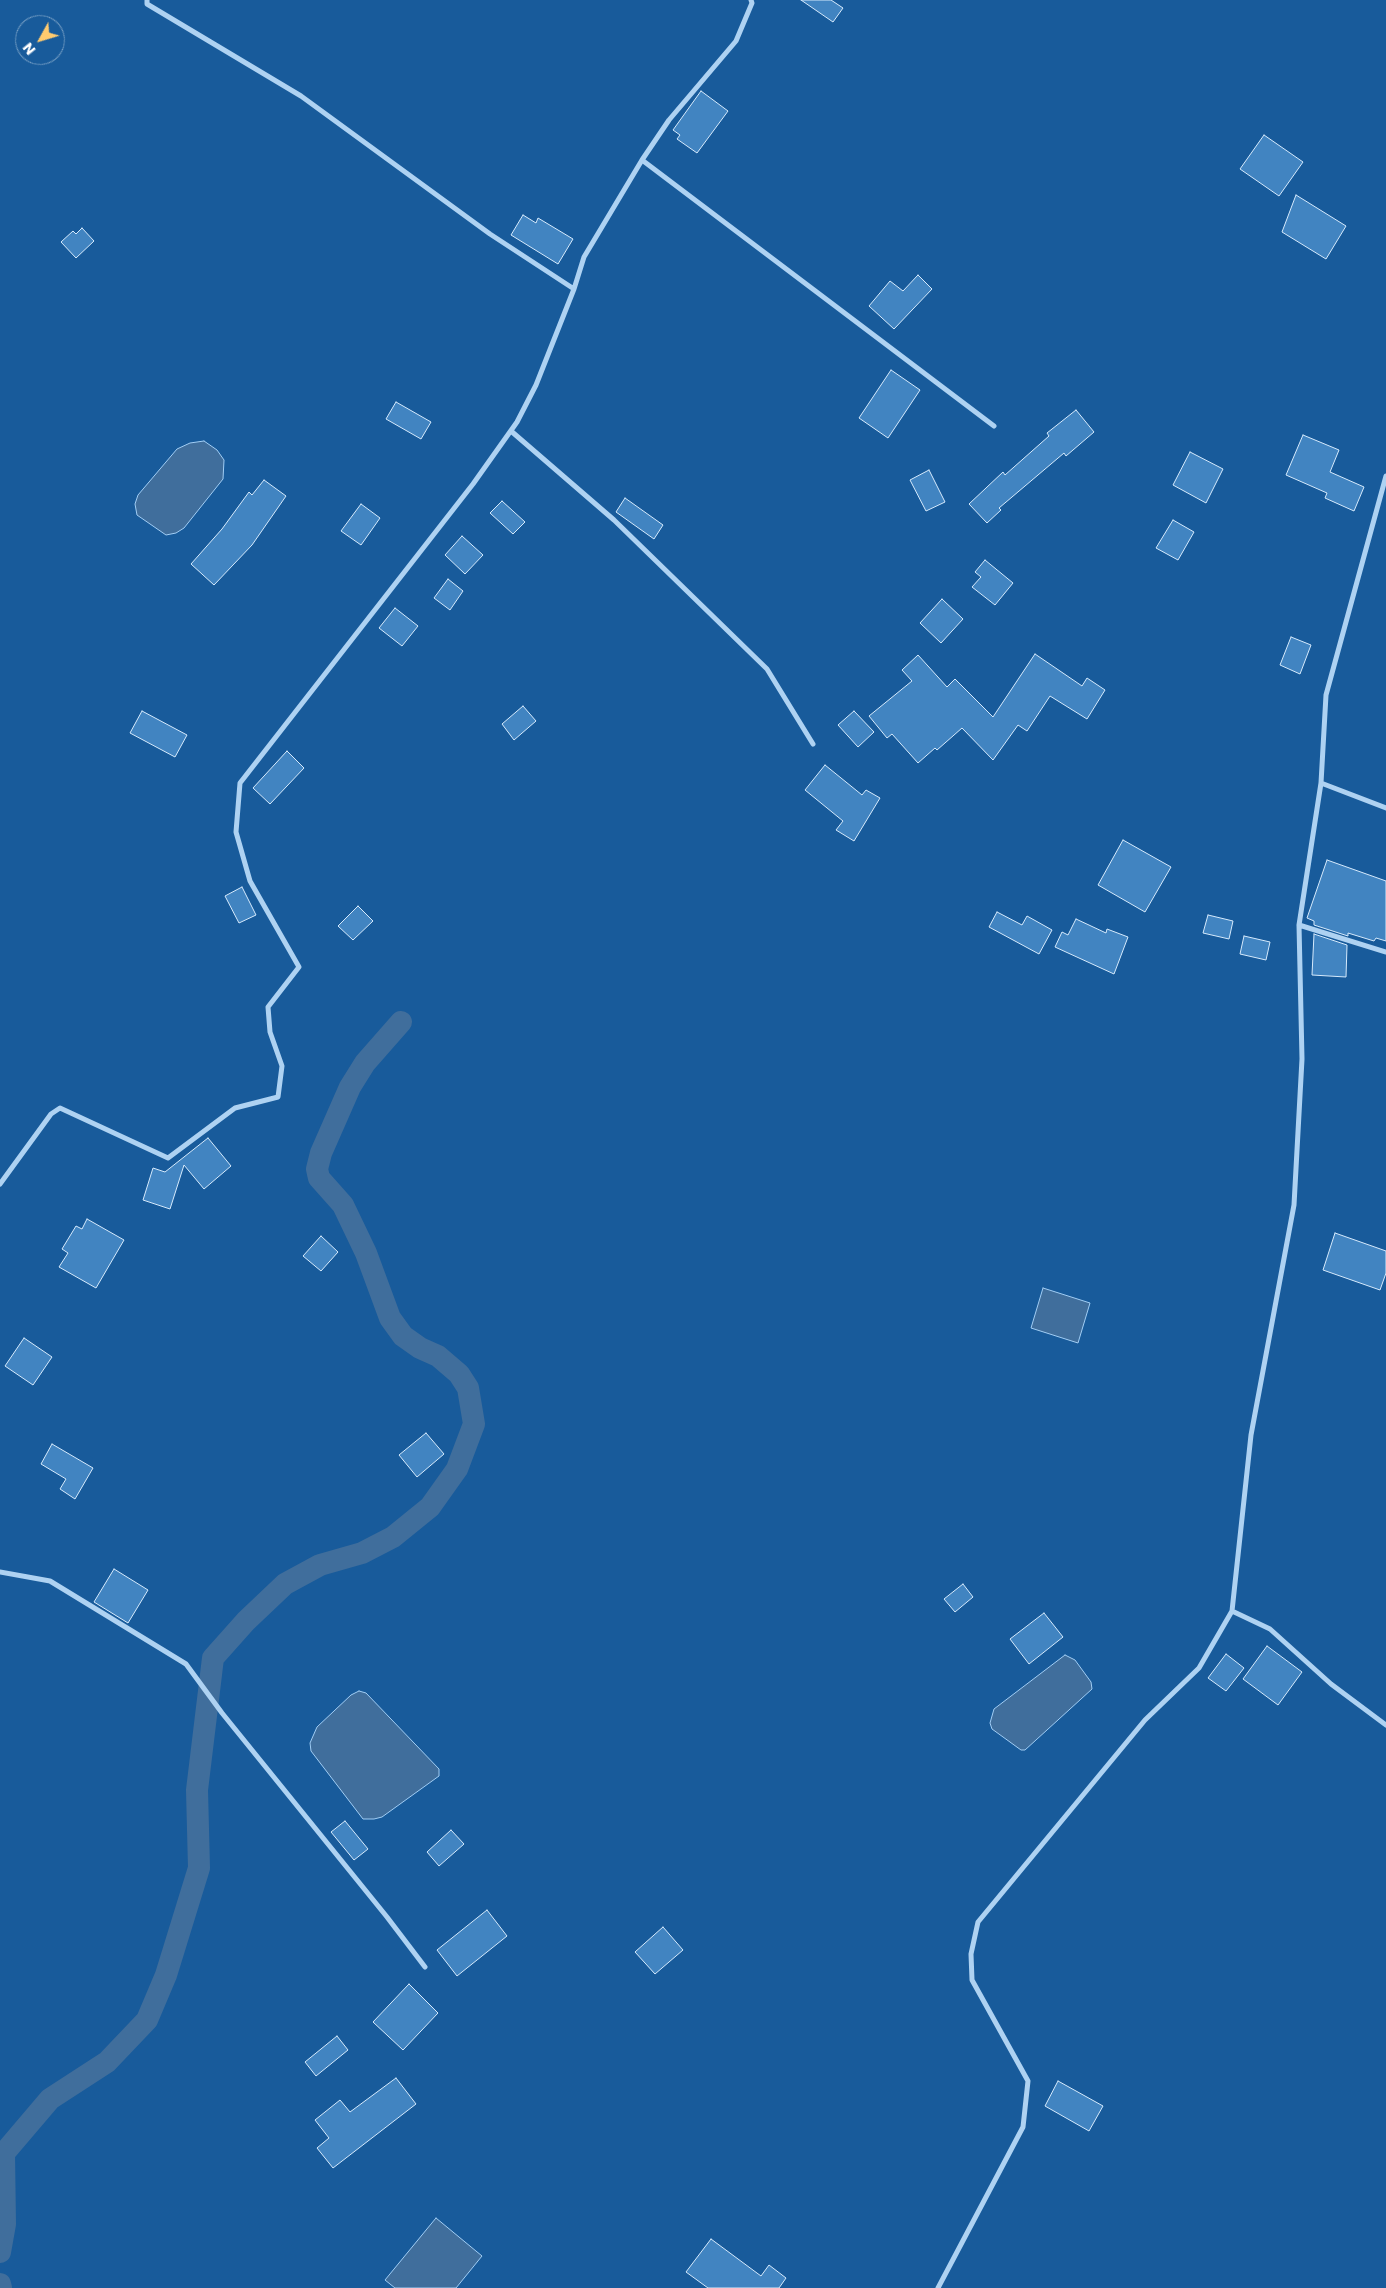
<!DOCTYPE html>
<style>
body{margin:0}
#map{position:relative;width:1386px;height:2288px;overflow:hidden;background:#185b9b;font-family:Poppins,sans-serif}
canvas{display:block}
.north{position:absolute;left:15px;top:15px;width:50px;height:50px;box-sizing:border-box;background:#185b9b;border:1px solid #749dc3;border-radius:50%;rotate:231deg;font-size:14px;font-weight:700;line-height:20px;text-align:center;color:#fff}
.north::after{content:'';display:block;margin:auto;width:18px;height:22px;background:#ffcb6f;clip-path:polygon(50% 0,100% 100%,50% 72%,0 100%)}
</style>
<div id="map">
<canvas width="1386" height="2288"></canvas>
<div class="north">N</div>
</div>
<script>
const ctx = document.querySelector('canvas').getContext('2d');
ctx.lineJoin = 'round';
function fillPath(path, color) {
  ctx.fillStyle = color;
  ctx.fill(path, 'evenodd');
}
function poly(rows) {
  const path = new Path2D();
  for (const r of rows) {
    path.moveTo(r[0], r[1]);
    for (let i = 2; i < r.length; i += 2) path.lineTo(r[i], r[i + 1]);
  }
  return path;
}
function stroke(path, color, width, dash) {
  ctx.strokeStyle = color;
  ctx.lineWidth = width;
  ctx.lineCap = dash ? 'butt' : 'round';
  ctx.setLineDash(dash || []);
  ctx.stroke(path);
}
const water = poly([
 [204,441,217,450,224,460,223,479,184,528,176,533,166,535,137,515,135,504,138,495,177,449,190,443,204,441],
 [1043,1288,1090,1303,1078,1343,1031,1328,1043,1288],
 [1065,1655,1075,1660,1091,1682,1092,1689,1025,1750,1021,1750,992,1729,990,1723,994,1709,1065,1655],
 [359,1691,366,1693,439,1769,439,1776,382,1817,374,1819,363,1819,311,1751,310,1743,317,1727,351,1695,359,1691],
 [436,2218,482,2256,456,2288,395,2288,385,2280,436,2218]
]);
fillPath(water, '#406e9c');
stroke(water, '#a1cdf4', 1);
stroke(poly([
 [0,2252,5,2224,4,2153,50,2099,107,2062,147,2020,166,1975,199,1868,197,1790,213,1658,246,1621,285,1584,320,1565,362,1553,393,1537,430,1507,457,1469,474,1424,468,1388,459,1374,438,1356,420,1348,403,1336,390,1318,366,1253,343,1205,319,1178,317,1169,321,1153,350,1087,365,1063,401,1022],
 [0,2284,1,2288]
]), '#406e9c', 22);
const building = poly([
 [801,0,831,0,843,8,833,22,801,0],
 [701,91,728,111,697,153,677,139,680,135,673,130,701,91],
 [1264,135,1303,162,1279,196,1240,169,1264,135],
 [1296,195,1346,226,1326,259,1282,232,1296,195],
 [523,215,536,223,538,218,573,239,558,264,511,235,523,215],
 [82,228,94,241,76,258,61,242,73,231,76,234,82,228],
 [918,275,932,289,894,329,869,306,890,281,903,291,918,275],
 [891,370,920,390,888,438,859,418,891,370],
 [396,402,431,422,421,439,386,419,396,402],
 [1076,410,1094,432,1066,456,1064,453,999,508,1001,510,987,523,969,504,1003,472,1005,475,1049,436,1047,433,1076,410],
 [1303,435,1339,450,1330,472,1364,487,1354,511,1325,498,1327,493,1286,475,1303,435],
 [1190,452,1223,469,1206,503,1173,485,1190,452],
 [929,470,945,502,926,511,910,480,929,470],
 [264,480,286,496,252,545,214,585,191,564,222,529,249,492,252,495,264,480],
 [625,498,663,525,654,539,616,512,625,498],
 [502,501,525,522,513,534,490,513,502,501],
 [361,504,380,518,361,545,341,531,361,504],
 [1173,520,1194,532,1178,560,1156,548,1173,520],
 [462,536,483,555,465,574,445,555,462,536],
 [985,560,1013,583,995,605,972,587,981,577,975,572,985,560],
 [448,579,463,591,450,610,434,598,448,579],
 [942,599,963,619,941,643,920,623,942,599],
 [395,608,418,626,402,646,379,628,395,608],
 [1291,637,1311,645,1300,674,1280,665,1291,637],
 [1035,654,1082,686,1087,678,1105,690,1087,719,1050,696,1027,731,1018,725,993,760,962,728,937,750,935,748,918,763,892,734,887,738,869,716,912,681,902,670,918,655,947,687,955,679,993,717,1035,654],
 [523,706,536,721,514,740,502,724,523,706],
 [142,711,187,735,175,757,130,733,142,711],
 [854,711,874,732,858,747,838,725,854,711],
 [287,751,304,768,270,804,253,788,287,751],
 [825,765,862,795,866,790,880,798,854,841,836,830,843,821,805,790,825,765],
 [1123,840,1171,867,1145,912,1098,885,1123,840],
 [1327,860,1386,881,1386,941,1376,938,1374,941,1348,933,1348,936,1314,925,1314,921,1307,918,1327,860],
 [242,887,256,915,239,923,225,896,242,887],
 [358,906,373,921,353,940,338,926,358,906],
 [997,912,1022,925,1027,916,1052,930,1039,954,989,927,997,912],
 [1208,915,1233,921,1229,939,1203,933,1208,915],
 [1076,919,1106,933,1107,929,1128,937,1114,974,1055,947,1062,932,1068,935,1076,919],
 [1314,934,1347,945,1346,977,1312,975,1314,934],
 [1244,936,1270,942,1266,960,1240,954,1244,936],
 [208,1138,231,1166,204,1189,184,1165,170,1209,143,1200,153,1168,165,1172,208,1138],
 [87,1219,124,1240,96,1288,59,1267,68,1253,62,1249,76,1226,82,1229,87,1219],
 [1335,1233,1386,1251,1386,1273,1380,1290,1323,1270,1335,1233],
 [321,1236,338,1252,321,1271,303,1256,321,1236],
 [24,1338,52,1357,33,1385,5,1366,24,1338],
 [426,1433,444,1454,417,1477,399,1455,426,1433],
 [52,1444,93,1468,75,1499,60,1489,66,1479,41,1464,52,1444],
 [114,1569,148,1590,128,1623,94,1602,114,1569],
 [963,1584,973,1597,955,1612,944,1599,963,1584],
 [1044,1613,1063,1637,1029,1664,1010,1639,1044,1613],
 [1267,1646,1302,1672,1278,1705,1243,1679,1267,1646],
 [1226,1654,1244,1668,1226,1691,1208,1678,1226,1654],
 [345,1821,368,1849,354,1860,331,1832,345,1821],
 [451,1830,464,1844,439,1866,427,1852,451,1830],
 [487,1910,507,1936,457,1976,437,1950,487,1910],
 [663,1927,683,1950,655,1974,635,1952,663,1927],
 [409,1984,438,2013,403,2050,373,2022,409,1984],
 [337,2036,348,2050,316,2076,305,2062,337,2036],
 [396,2078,416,2104,333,2168,317,2148,329,2138,315,2120,340,2100,350,2112,396,2078],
 [1058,2081,1103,2106,1089,2131,1045,2106,1058,2081],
 [711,2239,761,2276,769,2265,786,2278,779,2288,708,2288,686,2272,711,2239]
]);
fillPath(building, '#4184c1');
stroke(building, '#d6eafc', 1);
stroke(poly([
 [147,0,147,4,301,96,490,234,574,289,584,257,642,160,669,120,736,41,752,3,751,0],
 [642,160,994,426],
 [511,431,614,520,767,669,813,744],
 [1321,783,1386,808],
 [1299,925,1386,952],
 [0,1184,51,1114,60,1108,168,1158,235,1108,278,1097,282,1066,270,1032,268,1007,299,967,250,881,236,832,240,783,473,484,517,422,536,385,574,289],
 [0,1572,50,1581,186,1664,222,1713,387,1917,425,1967],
 [1232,1611,1270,1629,1331,1684,1386,1725],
 [938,2288,1023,2127,1028,2081,972,1980,971,1954,978,1922,1145,1720,1199,1668,1232,1611,1251,1435,1294,1205,1302,1059,1299,925,1321,783,1326,695,1386,476]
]), '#aed2f2', 5);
</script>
